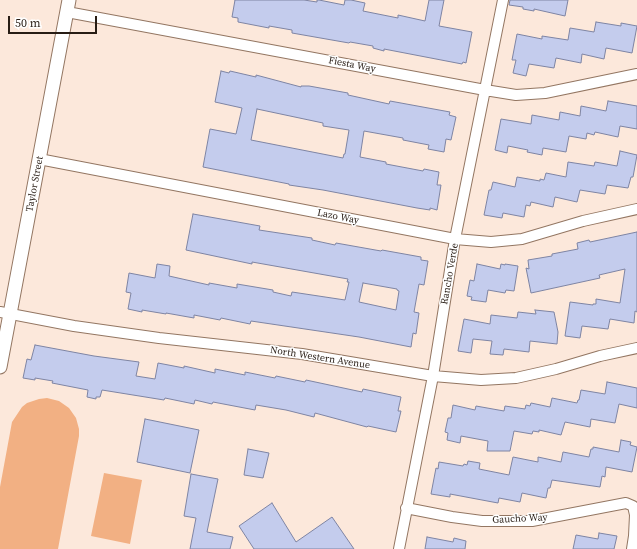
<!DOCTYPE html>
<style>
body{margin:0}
#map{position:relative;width:637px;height:549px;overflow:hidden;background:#fce8db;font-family:"Source Serif 4",serif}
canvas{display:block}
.scale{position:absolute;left:8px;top:16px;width:89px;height:18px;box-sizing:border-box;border:2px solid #271c14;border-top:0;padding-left:5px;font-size:12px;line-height:14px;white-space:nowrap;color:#271c14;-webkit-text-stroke:3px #fff;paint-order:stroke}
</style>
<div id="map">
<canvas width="637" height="549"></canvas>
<div class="scale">50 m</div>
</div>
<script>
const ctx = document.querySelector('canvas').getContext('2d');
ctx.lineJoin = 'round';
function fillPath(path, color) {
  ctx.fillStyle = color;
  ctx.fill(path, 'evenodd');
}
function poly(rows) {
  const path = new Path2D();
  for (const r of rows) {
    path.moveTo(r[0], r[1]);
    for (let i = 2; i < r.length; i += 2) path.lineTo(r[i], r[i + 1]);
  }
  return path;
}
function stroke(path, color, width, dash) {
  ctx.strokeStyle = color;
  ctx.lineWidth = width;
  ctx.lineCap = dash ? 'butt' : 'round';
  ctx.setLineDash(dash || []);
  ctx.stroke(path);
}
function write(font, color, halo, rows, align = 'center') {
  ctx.font = font + ' "Source Serif 4",serif';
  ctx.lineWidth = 3;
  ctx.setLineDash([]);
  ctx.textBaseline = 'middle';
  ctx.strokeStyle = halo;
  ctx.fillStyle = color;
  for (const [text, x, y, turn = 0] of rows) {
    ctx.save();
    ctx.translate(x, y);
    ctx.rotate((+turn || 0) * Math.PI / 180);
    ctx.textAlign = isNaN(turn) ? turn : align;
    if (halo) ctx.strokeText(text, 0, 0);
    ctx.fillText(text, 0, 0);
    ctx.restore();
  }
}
fillPath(poly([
 [47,398,59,401,69,408,76,418,79,429,79,436,58,549,0,549,0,487,12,422,22,407,27,403,39,399],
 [104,473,142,480,130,544,91,536]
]), '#f2b083');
const building = poly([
 [235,0,304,0,317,2,317,0,319,0,344,5,345,0,351,0,365,3,363,11,398,18,398,15,425,21,429,0,444,0,439,26,472,32,466,63,463,62,462,64,384,49,384,51,373,48,373,46,350,42,349,43,292,33,292,30,269,26,269,28,238,22,238,18,232,17,235,0],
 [510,0,568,0,565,16,534,9,534,11,523,9,523,7,509,5,510,0],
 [596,22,621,26,621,23,637,26,632,53,606,48,604,59,582,54,581,63,556,58,554,68,529,64,526,76,513,73,516,60,512,60,517,34,542,39,542,36,568,40,570,28,594,32,596,22],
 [221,71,229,73,230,71,256,77,256,75,301,87,301,86,309,86,348,93,348,95,389,104,390,101,450,112,449,115,456,117,451,140,446,139,444,152,428,149,429,145,403,140,403,138,364,131,360,157,386,162,386,164,423,171,424,169,439,172,437,185,441,185,437,210,430,208,430,210,417,208,323,190,289,185,289,184,203,167,210,129,236,134,242,108,215,102,221,71],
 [257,109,323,123,323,126,349,130,345,154,344,154,343,158,251,140,257,109],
 [608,101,637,106,637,129,620,126,618,137,595,132,594,135,587,133,586,139,569,136,566,152,543,148,542,155,527,152,528,150,508,146,507,153,495,150,501,119,531,124,532,115,559,120,560,112,580,116,581,106,606,111,608,101],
 [620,151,637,155,633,177,631,177,628,188,607,185,605,194,580,190,577,202,555,197,553,207,531,202,530,206,526,205,524,217,503,213,502,218,484,215,489,190,491,190,493,182,515,187,517,177,540,181,540,179,544,180,546,173,566,177,568,162,594,166,595,162,617,166,620,151],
 [193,214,260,226,259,230,312,238,312,240,335,245,336,243,381,251,382,250,421,257,421,260,428,261,424,285,419,284,414,312,419,313,416,334,413,333,411,347,359,337,251,321,250,324,221,318,220,320,194,315,194,318,166,313,166,314,142,310,142,312,128,309,131,293,126,292,129,273,155,278,157,264,170,266,169,276,209,285,209,283,237,288,237,284,273,290,273,292,291,296,292,292,345,300,349,282,347,282,348,279,252,262,252,264,186,250,193,214],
 [363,283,397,289,397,290,399,291,396,310,359,302,363,283],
 [637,232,637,312,635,311,634,323,610,319,608,329,582,326,580,338,565,336,570,302,593,305,593,304,596,304,596,299,620,303,625,269,599,275,600,278,531,293,526,268,529,269,528,260,552,256,552,254,578,249,577,243,589,240,590,242,637,232],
 [477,264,500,269,501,264,505,265,505,264,518,266,514,291,506,290,505,293,488,290,486,302,471,300,472,297,467,296,470,280,474,281,477,264],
 [535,310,554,312,558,332,557,344,530,341,529,352,504,349,503,355,490,354,492,341,473,339,471,353,458,351,464,319,490,324,491,315,517,318,518,312,536,314,535,310],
 [35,345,94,356,139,362,136,376,155,379,158,363,184,368,184,366,215,373,215,369,245,375,245,372,275,378,276,376,305,382,306,380,362,392,363,389,401,397,398,411,401,411,396,432,368,426,367,427,315,413,314,417,286,410,256,405,255,410,213,402,212,404,195,400,194,404,165,398,164,400,102,390,100,397,96,397,96,399,87,397,88,390,52,383,53,381,35,378,35,380,23,378,27,359,31,360,35,345],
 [607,382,637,388,637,408,619,404,615,423,591,419,590,427,565,422,561,435,539,430,539,432,533,431,532,434,514,431,510,451,487,451,488,441,461,436,460,443,447,440,448,433,445,432,448,418,451,418,453,405,475,410,476,406,504,411,505,406,525,409,526,405,530,406,531,403,550,407,552,398,577,403,578,400,579,400,581,390,605,394,607,382],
 [145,419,199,430,190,473,137,462,145,419],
 [621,440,631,442,630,445,637,447,632,472,606,467,605,477,602,476,600,487,552,480,550,488,548,488,546,498,522,493,520,502,499,498,498,503,450,494,450,497,431,494,436,468,438,469,439,462,463,466,464,464,467,465,468,461,480,463,479,469,509,475,513,457,538,462,538,457,561,462,563,452,589,457,591,449,593,449,593,447,619,452,621,440],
 [248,449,269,453,263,478,244,475,248,449],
 [191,474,218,479,207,532,233,537,230,549,190,549,196,518,184,516,191,474],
 [272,503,296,542,332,517,354,549,254,549,239,526,272,503],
 [599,533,617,536,614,549,573,549,576,535,598,539,599,533],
 [427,537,453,542,454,538,466,541,465,549,425,549,427,537]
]);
fillPath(building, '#c4cced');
stroke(building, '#7e84a3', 1);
const minor = poly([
 [67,12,485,90,516,95,545,93,637,74],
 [39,159,455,239,491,242,522,239,583,221,637,209],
 [0,312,74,326,159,338,302,354,433,376,481,380,516,378,556,369,600,356,637,348],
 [406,508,452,517,482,521,532,521,626,503,633,506,635,515,634,536,632,549],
 [399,549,433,376,455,239,503,0]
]);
const tertiary = poly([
 [0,367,69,0]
]);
stroke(minor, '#937662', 12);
stroke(tertiary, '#937662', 15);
stroke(minor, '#fff', 10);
stroke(tertiary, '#fff', 13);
write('10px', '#271c14', '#fff', [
 ["Fiesta Way",352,65,11],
 ["Taylor Street",35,184,-79],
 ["Lazo Way",338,217,11],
 ["Rancho Verde",450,274,-80],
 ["North Western Avenue",320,358,9],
 ["Gaucho Way",520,519,-3]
]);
</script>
